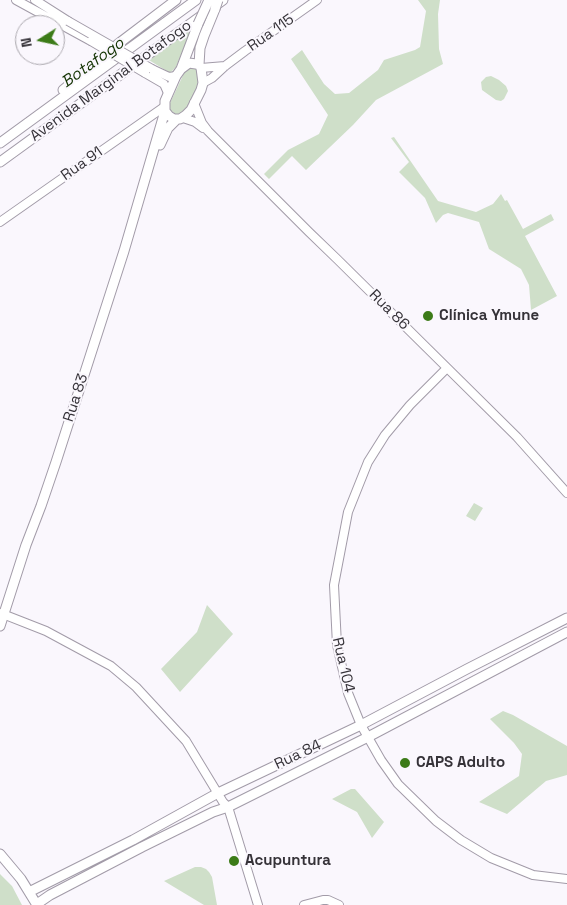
<!DOCTYPE html>
<meta charset="utf-8">
<style>
body{margin:0}
#map{position:relative;width:567px;height:905px;overflow:hidden;background:#faf7fd;font-family:"Space Grotesk",sans-serif}
canvas{display:block}
.north{position:absolute;left:15px;top:15px;width:50px;height:50px;box-sizing:border-box;background:#faf7fd;border:1px solid #aba8ae;border-radius:50%;rotate:260deg;font-size:14px;font-weight:700;line-height:20px;text-align:center;color:#353238}
.north::after{content:'';display:block;margin:auto;width:18px;height:22px;background:#3c7b18;clip-path:polygon(50% 0,100% 100%,50% 72%,0 100%)}
</style>
<div id="map">
<canvas width="567" height="905"></canvas>
<div class="north">N</div>
</div>
<script>
const ctx = document.querySelector('canvas').getContext('2d');
ctx.lineJoin = 'round';
function fillPath(path, color) {
  ctx.fillStyle = color;
  ctx.fill(path, 'evenodd');
}
function poly(rows) {
  const path = new Path2D();
  for (const r of rows) {
    path.moveTo(r[0], r[1]);
    for (let i = 2; i < r.length; i += 2) path.lineTo(r[i], r[i + 1]);
  }
  return path;
}
function stroke(path, color, width, dash) {
  ctx.strokeStyle = color;
  ctx.lineWidth = width;
  ctx.lineCap = dash ? 'butt' : 'round';
  ctx.setLineDash(dash || []);
  ctx.stroke(path);
}
function write(font, color, halo, rows, align = 'center') {
  ctx.font = font + ' "Space Grotesk",sans-serif';
  ctx.lineWidth = 4;
  ctx.setLineDash([]);
  ctx.textBaseline = 'middle';
  ctx.strokeStyle = halo;
  ctx.fillStyle = color;
  for (const [text, x, y, turn = 0] of rows) {
    ctx.save();
    ctx.translate(x, y);
    ctx.rotate((+turn || 0) * Math.PI / 180);
    ctx.textAlign = isNaN(turn) ? turn : align;
    if (halo) ctx.strokeText(text, 0, 0);
    ctx.fillText(text, 0, 0);
    ctx.restore();
  }
}
fillPath(poly([
 [418,0,440,0,438,14,439,49,443,64,376,100,353,125,306,170,292,156,269,179,264,174,288,150,319,134,328,115,291,59,302,50,324,84,335,94,349,93,378,70,384,60,415,50,420,47,426,11],
 [194,22,176,67,170,73,144,57],
 [191,66,198,69,199,84,183,114,178,116,170,110,170,103,186,69],
 [491,76,499,80,506,86,508,91,504,99,501,101,496,100,482,90,481,82,486,77],
 [394,137,438,201,476,212,493,204,501,194,505,201,507,200,523,229,551,214,554,220,525,236,557,296,531,310,529,285,521,269,489,249,479,222,448,213,443,215,436,223,425,198,399,172,409,162,391,138],
 [474,503,483,508,475,521,466,516],
 [207,605,233,634,180,692,161,669,197,632],
 [503,711,513,715,567,746,567,775,546,781,507,814,479,802,519,776,522,754,514,743,490,719],
 [351,789,355,789,384,822,372,838,357,812,332,799],
 [195,867,201,867,206,869,209,872,212,877,217,905,204,905,164,881],
 [0,874,12,886,22,905,0,905]
]), '#cfdfc9');
const secondary = poly([
 [16,0,91,41],
 [35,0,68,21],
 [201,68,225,66],
 [152,69,169,77,176,76],
 [145,73,164,84,168,93],
 [203,83,212,78,225,66,245,51,317,0],
 [194,103,202,123,208,131,309,232,337,259,517,437,567,493],
 [183,118,195,122,203,128],
 [0,222,164,107],
 [447,368,410,405,385,435,368,462,348,512,334,585,337,645,348,693,361,725,381,760,398,784,436,821,461,840,491,858,533,875,567,879],
 [0,613,46,631,111,666,136,687,186,741,223,802,228,807,258,905],
 [304,905,323,900,328,900,339,905]
]);
const primary = poly([
 [189,63,196,64,199,65,201,68,203,83,201,90,191,110,186,115,180,119,174,119,169,116,165,111,165,101,176,76,181,69,189,63],
 [199,65,200,48,204,36,215,9],
 [181,69,198,24],
 [63,90,118,44,176,0],
 [0,143,196,0],
 [160,145,168,128,177,119],
 [0,162,223,0],
 [0,626,26,545,41,506,56,462,124,251,165,111],
 [0,854,21,879,37,905],
 [29,892,133,840,218,793,361,725,467,669,567,618],
 [37,904,50,895,142,847,213,812,228,807,368,737,567,632]
]);
stroke(secondary, '#a29ba8', 10);
stroke(primary, '#a29ba8', 11);
stroke(secondary, '#fff', 8);
stroke(primary, '#fff', 9);
const secondaryBridge = poly([
 [68,21,152,69],
 [91,41,145,73]
]);
const primaryBridge = poly([
 [215,9,218,0],
 [198,24,209,0]
]);
stroke(secondaryBridge, '#a29ba8', 10, []);
stroke(primaryBridge, '#a29ba8', 11, []);
stroke(secondaryBridge, '#fff', 8);
stroke(primaryBridge, '#fff', 9);
for (const [x, y, r, color] of [
 [428,316,6,"#3c7b18"],
 [405,763,6,"#3c7b18"],
 [234,861,6,"#3c7b18"]
]) {
  const dot = new Path2D();
  dot.arc(x, y, r, 0, 2 * Math.PI);
  ctx.fillStyle = color;
  ctx.fill(dot);
  stroke(dot, '#faf7fd', 2);
}
write('15px', '#353238', '#faf7fd', [
 ["Rua 115",271,33,-35],
 ["Avenida Marginal Botafogo",111,81,-36],
 ["Rua 91",82,164,-35],
 ["Rua 86",389,310,45],
 ["Rua 83",76,398,-72],
 ["Rua 104",343,665,77],
 ["Rua 84",298,755,-25]
]);
write('bold 15px', '#353238', '#faf7fd', [
 ["Clínica Ymune",439,316],
 ["CAPS Adulto",416,763],
 ["Acupuntura",245,861]
], 'left');
write('italic 16px', '#123200', '#faf7fd', [
 ["Botafogo",93,63,-36]
]);
</script>
